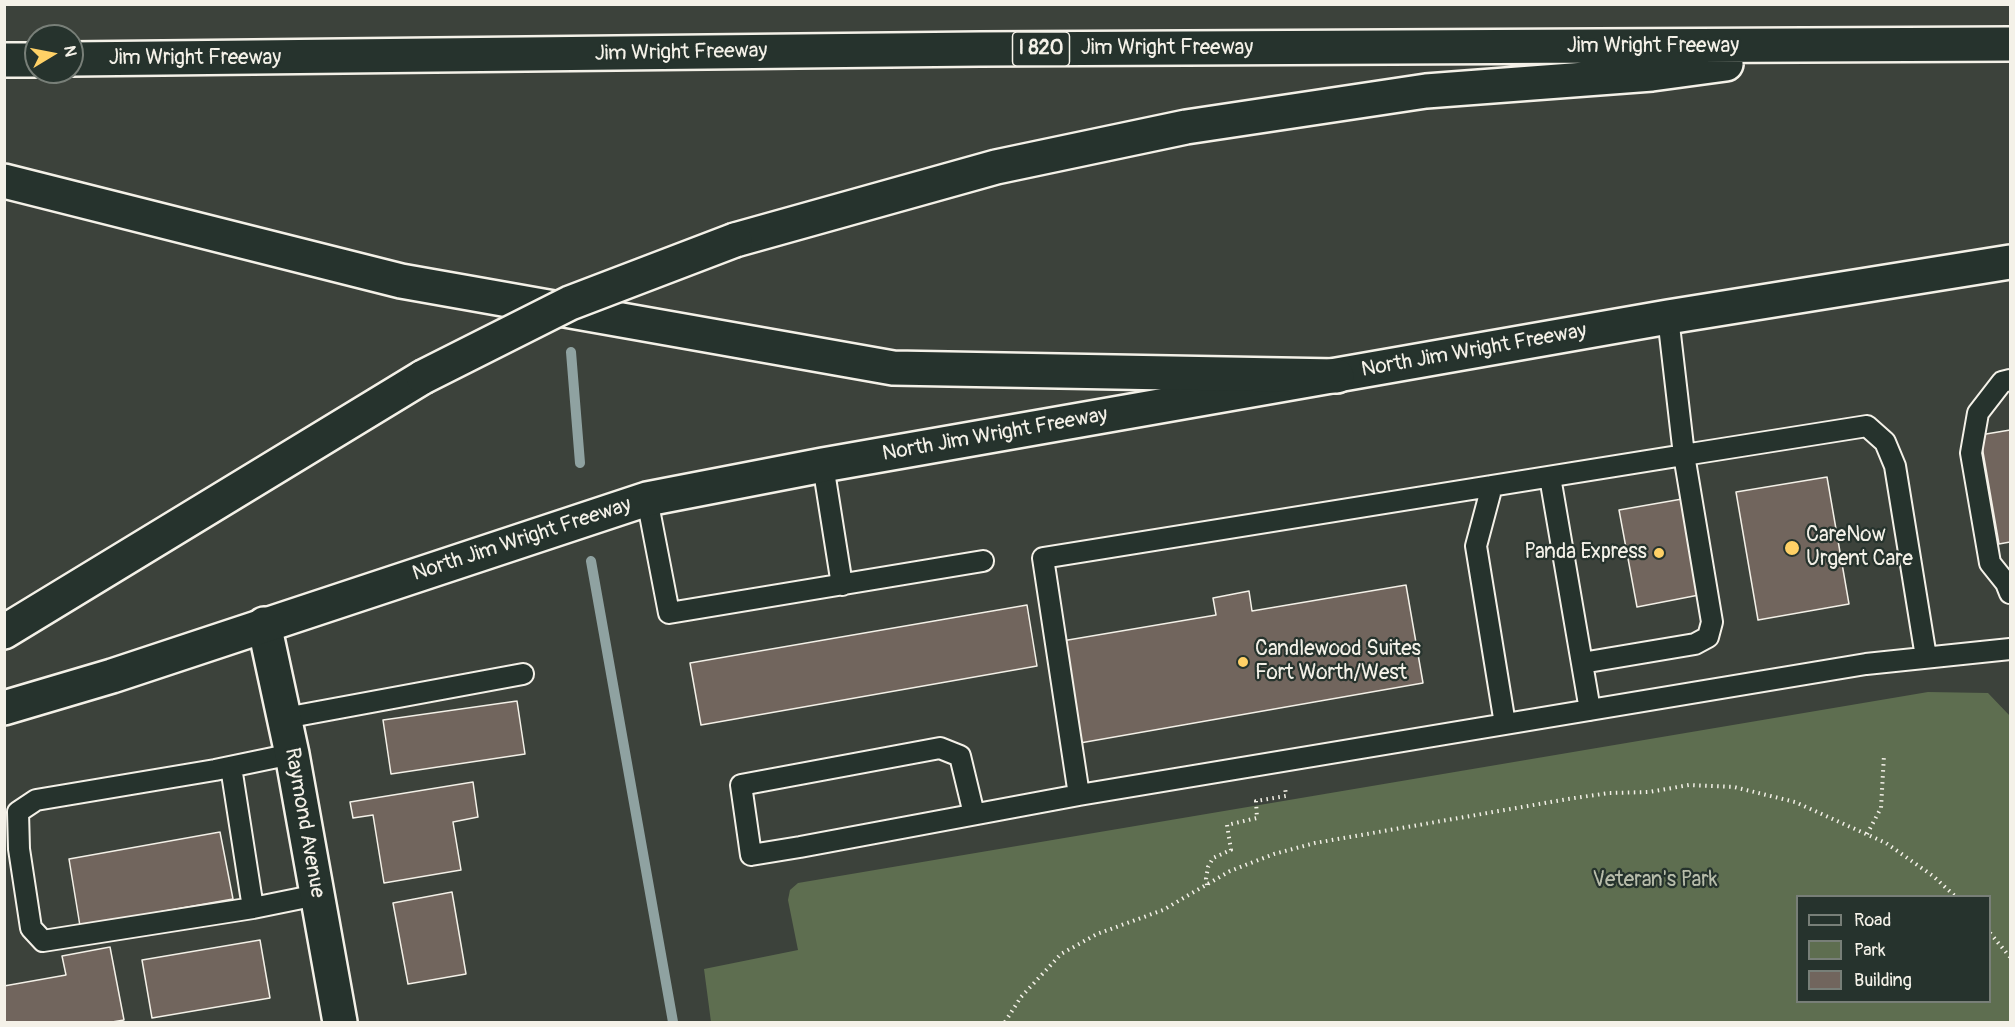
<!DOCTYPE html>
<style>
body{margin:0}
#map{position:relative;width:2015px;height:1027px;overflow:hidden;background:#3c423b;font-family:Pangolin,sans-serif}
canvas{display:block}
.frame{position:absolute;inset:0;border:6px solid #f4f1e8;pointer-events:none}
.legend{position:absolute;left:1796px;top:895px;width:195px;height:108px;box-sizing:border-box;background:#26332d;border:2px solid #787f78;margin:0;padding:8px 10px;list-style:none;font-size:18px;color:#f4f1e8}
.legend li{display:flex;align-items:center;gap:12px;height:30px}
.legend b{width:30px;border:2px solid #787f78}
.north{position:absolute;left:24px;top:24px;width:60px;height:60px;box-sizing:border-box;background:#26332d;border:2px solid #787f78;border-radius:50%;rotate:80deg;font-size:16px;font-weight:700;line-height:24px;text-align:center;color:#f4f1e8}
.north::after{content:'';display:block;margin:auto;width:21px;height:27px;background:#ffd166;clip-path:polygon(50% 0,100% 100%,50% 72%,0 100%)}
</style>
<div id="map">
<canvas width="2015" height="1027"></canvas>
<div class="frame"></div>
<ul class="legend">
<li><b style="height:8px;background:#26332d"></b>Road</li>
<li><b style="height:16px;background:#5e6e50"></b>Park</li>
<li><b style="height:16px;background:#71655d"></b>Building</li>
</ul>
<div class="north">N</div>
</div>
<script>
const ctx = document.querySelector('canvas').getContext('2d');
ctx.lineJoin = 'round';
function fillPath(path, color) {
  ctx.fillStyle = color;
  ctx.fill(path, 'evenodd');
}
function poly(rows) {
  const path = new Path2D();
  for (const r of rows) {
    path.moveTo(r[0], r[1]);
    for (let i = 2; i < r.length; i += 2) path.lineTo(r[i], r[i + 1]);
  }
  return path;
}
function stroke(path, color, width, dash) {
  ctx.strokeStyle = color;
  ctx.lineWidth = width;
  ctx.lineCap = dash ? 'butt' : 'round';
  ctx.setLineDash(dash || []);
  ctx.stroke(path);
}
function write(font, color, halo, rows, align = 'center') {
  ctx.font = font + ' Pangolin,sans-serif';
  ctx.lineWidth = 4.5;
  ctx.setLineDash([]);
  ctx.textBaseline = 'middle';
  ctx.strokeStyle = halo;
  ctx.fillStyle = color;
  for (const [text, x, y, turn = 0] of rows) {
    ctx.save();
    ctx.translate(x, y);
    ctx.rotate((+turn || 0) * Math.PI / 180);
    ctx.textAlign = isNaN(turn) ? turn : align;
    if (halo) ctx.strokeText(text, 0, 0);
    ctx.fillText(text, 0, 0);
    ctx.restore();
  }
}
fillPath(poly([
 [1928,692,1988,693,2010,716,2010,1022,711,1022,704,969,798,950,788,900,790,890,798,883],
 [1798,896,1990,896,1990,1002,1798,1002]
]), '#5e6e50');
stroke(poly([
 [571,352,580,463],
 [591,561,673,1022]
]), '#8fa2a1', 10);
const building = poly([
 [2010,430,2010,542,1999,544,1980,435,2010,430],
 [1827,477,1849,604,1758,620,1736,492,1827,477],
 [1682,499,1699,595,1637,607,1619,510,1682,499],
 [1406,585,1423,683,1080,743,1062,641,1216,615,1213,598,1249,591,1252,611,1406,585],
 [1027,605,1037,666,701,725,690,663,1027,605],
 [517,701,525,754,391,774,383,720,517,701],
 [473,782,478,817,453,822,461,870,384,883,373,815,353,818,350,802,473,782],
 [220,832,233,899,80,926,69,859,220,832],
 [452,892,466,974,408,984,393,903,452,892],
 [260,940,270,998,152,1018,142,960,260,940],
 [110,947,124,1020,112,1022,4,1022,4,986,66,975,62,956,110,947]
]);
fillPath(building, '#71655d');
stroke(building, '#f4f1e8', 1.5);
const service = poly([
 [1668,317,1684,455,1043,558,1079,795,1866,664,2010,649],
 [2010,380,2002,382,1978,413,1971,453,1990,563,2006,583,2010,593],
 [823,465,842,585],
 [1550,477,1590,710],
 [1492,486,1476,546,1505,724],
 [647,499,669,613,983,561],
 [1582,663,1695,644,1708,637,1712,622,1684,455,1867,426,1885,442,1895,466,1926,657],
 [285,718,523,674],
 [292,754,215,770,36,800,18,812,19,849,31,928,43,941,253,908,317,895],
 [231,767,253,908],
 [974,814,960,756,940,748,741,785,751,855,800,847,1079,795]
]);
const minor = poly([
 [264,624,292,754,340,1022]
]);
const secondary = poly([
 [4,708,112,676,647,499,823,465,1668,317,2010,262]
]);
const motorway = poly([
 [72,59,980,49,2010,44],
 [4,60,36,60],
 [4,181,401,281,893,368,1337,376],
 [735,240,996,167,1186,127,1426,91,1652,74,1726,64],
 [4,632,423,377]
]);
stroke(service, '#f4f1e8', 24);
stroke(minor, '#f4f1e8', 38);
stroke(secondary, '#f4f1e8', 38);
stroke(motorway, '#f4f1e8', 38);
stroke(poly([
 [1867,834,1881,808,1884,755],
 [1207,885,1206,879,1208,867,1213,858,1231,850,1227,825,1257,818,1256,801,1286,796,1285,787],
 [1990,933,2010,957],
 [1005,1022,1021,997,1061,954,1097,934,1163,910,1230,871,1274,854,1315,843,1568,799,1609,793,1649,792,1689,785,1734,787,1795,802,1886,843,1933,876,1955,896]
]), '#f4f1e8', 4, [1.5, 4.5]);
stroke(service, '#26332d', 20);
stroke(minor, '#26332d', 33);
stroke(secondary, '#26332d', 33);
stroke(motorway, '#26332d', 33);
const motorwayBridge = poly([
 [423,377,570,303,735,240]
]);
stroke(motorwayBridge, '#f4f1e8', 38, []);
stroke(motorwayBridge, '#26332d', 33);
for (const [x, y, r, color] of [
 [1792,548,8,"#ffd166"],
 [1659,553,6,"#ffd166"],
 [1243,662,6,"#ffd166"]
]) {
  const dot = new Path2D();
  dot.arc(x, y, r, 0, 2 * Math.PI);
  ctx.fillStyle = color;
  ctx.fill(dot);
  stroke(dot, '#26332d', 2);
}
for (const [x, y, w] of [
 [1041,49,57]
]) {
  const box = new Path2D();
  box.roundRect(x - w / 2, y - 17, w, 34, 4.5);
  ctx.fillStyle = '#26332d';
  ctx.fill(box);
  stroke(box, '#f4f1e8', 1.5);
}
write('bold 20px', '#f4f1e8', null, [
 ["I 820",1041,49]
]);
write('21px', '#f4f1e8', '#26332d', [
 ["Jim Wright Freeway",1653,47],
 ["Jim Wright Freeway",1167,49],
 ["Jim Wright Freeway",681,53,-1],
 ["Jim Wright Freeway",195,59],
 ["North Jim Wright Freeway",1474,351,-10],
 ["North Jim Wright Freeway",995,435,-10],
 ["North Jim Wright Freeway",522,540,-18],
 ["Raymond Avenue",304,823,80]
]);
write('21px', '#f4f1e8', '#26332d', [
 ["CareNow",1806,536],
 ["Urgent Care",1806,560],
 ["Panda Express",1647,553,"right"],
 ["Candlewood Suites",1255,650],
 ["Fort Worth/West",1255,674]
], 'left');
write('21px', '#b8bdab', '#26332d', [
 ["Veteran's Park",1655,881]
]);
</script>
